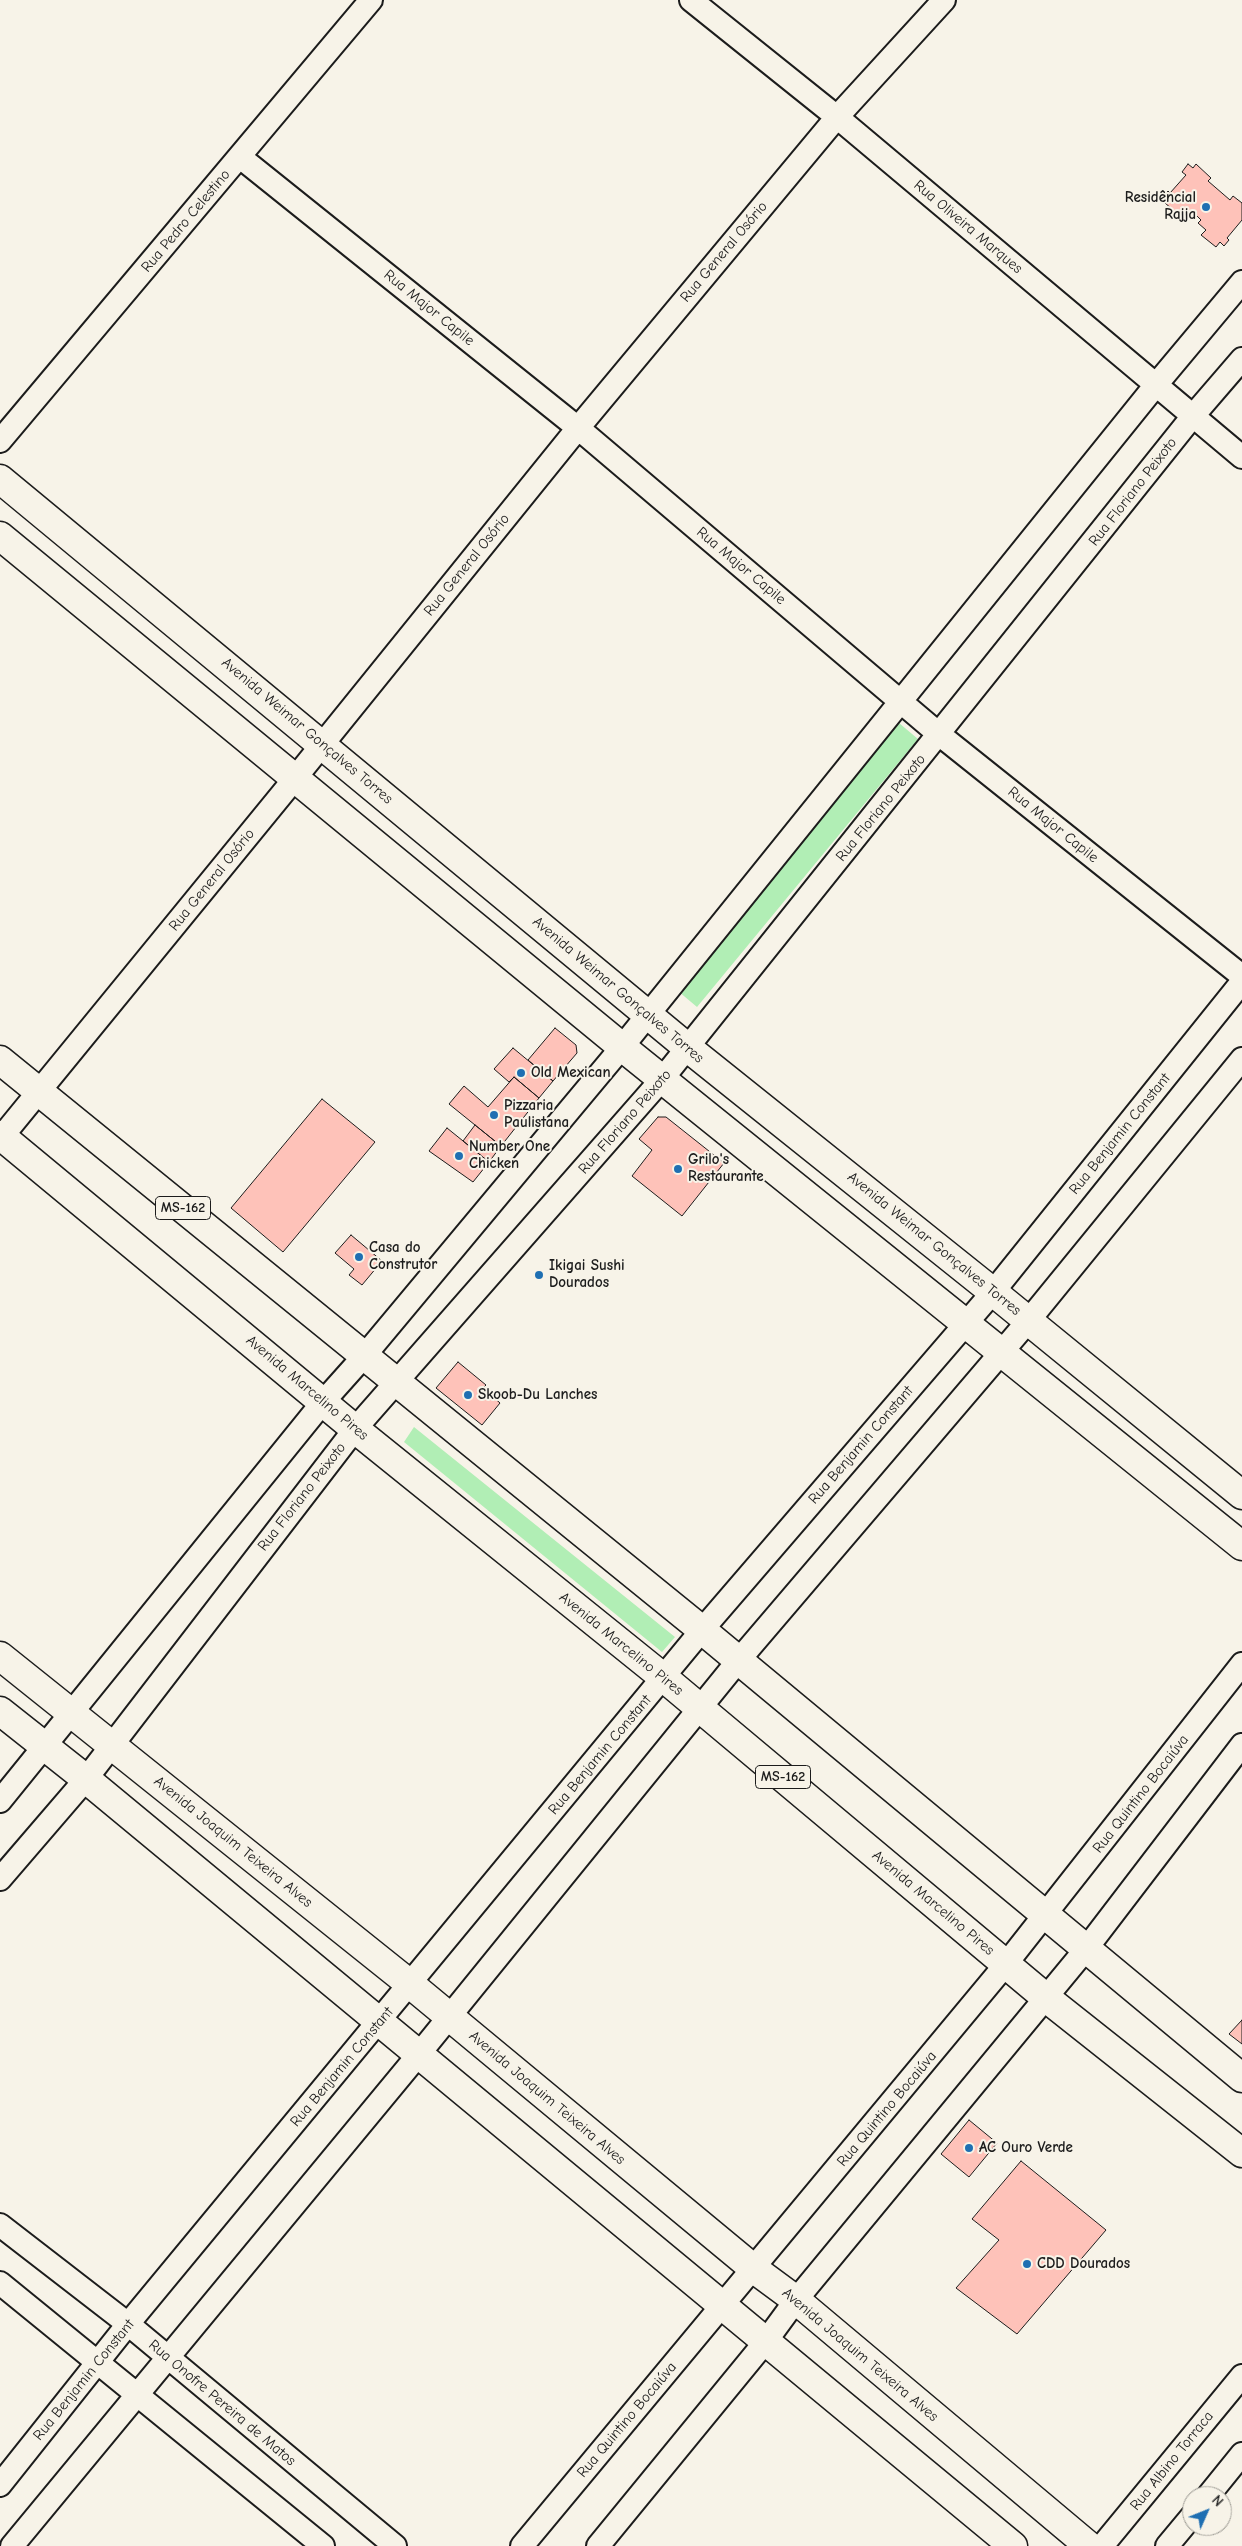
<!DOCTYPE html>
<meta charset="utf-8">
<style>
body{margin:0}
#map{position:relative;width:1242px;height:2546px;overflow:hidden;background:#f7f3e8;font-family:"Comic Neue",sans-serif}
canvas{display:block}
.north{position:absolute;left:1182px;top:2486px;width:50px;height:50px;box-sizing:border-box;background:#f7f3e8;border:1px solid #9f9d96;border-radius:50%;rotate:46deg;font-size:14px;font-weight:700;line-height:20px;text-align:center;color:#1c1c1c}
.north::after{content:'';display:block;margin:auto;width:18px;height:22px;background:#1f6fb2;clip-path:polygon(50% 0,100% 100%,50% 72%,0 100%)}
</style>
<div id="map">
<canvas width="1242" height="2546"></canvas>
<div class="north">N</div>
</div>
<script>
const ctx = document.querySelector('canvas').getContext('2d');
ctx.lineJoin = 'round';
function fillPath(path, color) {
  ctx.fillStyle = color;
  ctx.fill(path, 'evenodd');
}
function poly(rows) {
  const path = new Path2D();
  for (const r of rows) {
    path.moveTo(r[0], r[1]);
    for (let i = 2; i < r.length; i += 2) path.lineTo(r[i], r[i + 1]);
  }
  return path;
}
function stroke(path, color, width, dash) {
  ctx.strokeStyle = color;
  ctx.lineWidth = width;
  ctx.lineCap = dash ? 'butt' : 'round';
  ctx.setLineDash(dash || []);
  ctx.stroke(path);
}
function write(font, color, halo, rows, align = 'center') {
  ctx.font = font + ' "Comic Neue",sans-serif';
  ctx.lineWidth = 4;
  ctx.setLineDash([]);
  ctx.textBaseline = 'middle';
  ctx.strokeStyle = halo;
  ctx.fillStyle = color;
  for (const [text, x, y, turn = 0] of rows) {
    ctx.save();
    ctx.translate(x, y);
    ctx.rotate((+turn || 0) * Math.PI / 180);
    ctx.textAlign = isNaN(turn) ? turn : align;
    if (halo) ctx.strokeText(text, 0, 0);
    ctx.fillText(text, 0, 0);
    ctx.restore();
  }
}
fillPath(poly([
 [899,723,918,739,697,1007,678,991],
 [414,1427,675,1637,662,1652,404,1442]
]), '#b1eeb5');
const building = poly([
 [1188,164,1193,168,1196,164,1211,178,1208,181,1230,200,1233,196,1242,203,1242,220,1227,238,1229,240,1224,246,1220,242,1216,247,1201,235,1206,230,1198,223,1201,220,1194,213,1191,217,1183,210,1179,215,1165,203,1167,199,1164,196,1168,191,1170,193,1186,175,1182,172,1188,164],
 [555,1028,576,1045,577,1053,553,1081,528,1060,555,1028],
 [513,1048,553,1081,539,1098,514,1077,509,1082,494,1069,513,1048],
 [514,1077,539,1098,501,1146,449,1104,464,1086,488,1107,514,1077],
 [322,1099,375,1142,283,1252,231,1208,322,1099],
 [658,1117,666,1117,724,1163,682,1216,632,1176,652,1150,639,1139,658,1117],
 [475,1125,501,1146,489,1162,463,1141,475,1125],
 [447,1128,489,1162,473,1182,429,1151,447,1128],
 [351,1235,382,1261,362,1285,349,1275,354,1269,335,1253,351,1235],
 [458,1362,486,1385,483,1388,500,1403,482,1425,436,1388,458,1362],
 [1242,2020,1242,2044,1229,2034,1242,2020],
 [969,2120,997,2143,969,2177,941,2154,969,2120],
 [1021,2161,1106,2230,1017,2334,956,2288,999,2240,972,2219,1021,2161]
]);
fillPath(building, '#fec2b9');
stroke(building, '#1c1c1c', 1);
const minor = poly([
 [691,0,837,117,1242,457],
 [240,157,578,428,940,735,1242,976],
 [0,441,371,0],
 [0,1139,296,777,578,428,837,117,944,0],
 [0,1801,323,1402,365,1355,622,1047,1155,386,1242,282],
 [0,1879,86,1779,355,1429,663,1078,1192,417,1242,359],
 [0,2225,128,2324,395,2546],
 [0,2283,323,2546],
 [0,2485,128,2324,702,1630,993,1292,1242,982],
 [1208,2496,1242,2454],
 [12,2546,419,2054,738,1661,1029,1320,1242,1059],
 [522,2546,1006,1964,1242,1664],
 [598,2546,766,2341,796,2300,1086,1949,1242,1745],
 [1102,2546,1242,2376],
 [1167,2546,1192,2516]
]);
const major = poly([
 [0,479,688,1048,993,1292,1242,1495],
 [0,536,622,1047,1242,1546],
 [0,1060,702,1630,1242,2078],
 [0,1135,355,1429,664,1678,1045,1997,1242,2153],
 [0,1656,410,1984,754,2269,796,2300,1089,2546],
 [0,1711,86,1779,1013,2546]
]);
stroke(minor, '#1c1c1c', 26);
stroke(major, '#1c1c1c', 31);
stroke(minor, '#f7f3e8', 22);
stroke(major, '#f7f3e8', 28);
for (const [x, y, r, color] of [
 [1206,207,5,"#1f6fb2"],
 [521,1073,5,"#1f6fb2"],
 [494,1115,5,"#1f6fb2"],
 [459,1156,5,"#1f6fb2"],
 [678,1169,5,"#1f6fb2"],
 [359,1257,5,"#1f6fb2"],
 [539,1275,5,"#1f6fb2"],
 [468,1395,5,"#1f6fb2"],
 [969,2148,5,"#1f6fb2"],
 [1027,2264,5,"#1f6fb2"]
]) {
  const dot = new Path2D();
  dot.arc(x, y, r, 0, 2 * Math.PI);
  ctx.fillStyle = color;
  ctx.fill(dot);
  stroke(dot, '#f7f3e8', 2);
}
for (const [x, y, w] of [
 [183,1208,55],
 [783,1777,55]
]) {
  const box = new Path2D();
  box.roundRect(x - w / 2, y - 11.5, w, 23, 4);
  ctx.fillStyle = '#f7f3e8';
  ctx.fill(box);
  stroke(box, '#1c1c1c', 1);
}
write('bold 14px', '#1c1c1c', null, [
 ["MS-162",183,1208],
 ["MS-162",783,1777]
]);
write('bold 15px', '#1c1c1c', '#f7f3e8', [
 ["Residêncial",1196,198,"right"],
 ["Rajja",1196,215,"right"],
 ["Old Mexican",531,1073],
 ["Pizzaria",504,1106],
 ["Paulistana",504,1123],
 ["Number One",469,1147],
 ["Chicken",469,1164],
 ["Grilo's",688,1160],
 ["Restaurante",688,1177],
 ["Casa do",369,1248],
 ["Construtor",369,1265],
 ["Ikigai Sushi",549,1266],
 ["Dourados",549,1283],
 ["Skoob-Du Lanches",478,1395],
 ["AC Ouro Verde",979,2148],
 ["CDD Dourados",1037,2264]
], 'left');
write('15px', '#1c1c1c', '#f7f3e8', [
 ["Rua Pedro Celestino",186,221,-50],
 ["Rua Oliveira Marques",968,227,40],
 ["Rua General Osório",724,252,-50],
 ["Rua Major Capile",429,308,39],
 ["Rua Floriano Peixoto",1133,492,-52],
 ["Rua General Osório",467,565,-51],
 ["Rua Major Capile",741,566,40],
 ["Avenida Weimar Gonçalves Torres",307,731,40],
 ["Rua Floriano Peixoto",881,808,-51],
 ["Rua Major Capile",1053,825,39],
 ["Rua General Osório",212,880,-51],
 ["Avenida Weimar Gonçalves Torres",618,990,40],
 ["Rua Floriano Peixoto",625,1122,-49],
 ["Rua Benjamin Constant",1120,1134,-51],
 ["Avenida Weimar Gonçalves Torres",934,1244,39],
 ["Avenida Marcelino Pires",307,1388,40],
 ["Rua Benjamin Constant",861,1445,-49],
 ["Rua Floriano Peixoto",302,1497,-52],
 ["Avenida Marcelino Pires",621,1644,39],
 ["Rua Benjamin Constant",600,1755,-50],
 ["Rua Quintino Bocaiúva",1141,1794,-52],
 ["Avenida Joaquim Teixeira Alves",233,1842,39],
 ["Avenida Marcelino Pires",933,1903,40],
 ["Rua Benjamin Constant",342,2067,-50],
 ["Avenida Joaquim Teixeira Alves",547,2098,40],
 ["Rua Quintino Bocaiúva",887,2109,-50],
 ["Avenida Joaquim Teixeira Alves",860,2355,40],
 ["Rua Benjamin Constant",84,2380,-51],
 ["Rua Onofre Pereira de Matos",222,2403,40],
 ["Rua Quintino Bocaiúva",627,2420,-50],
 ["Rua Albino Torraca",1172,2461,-51]
]);
</script>
